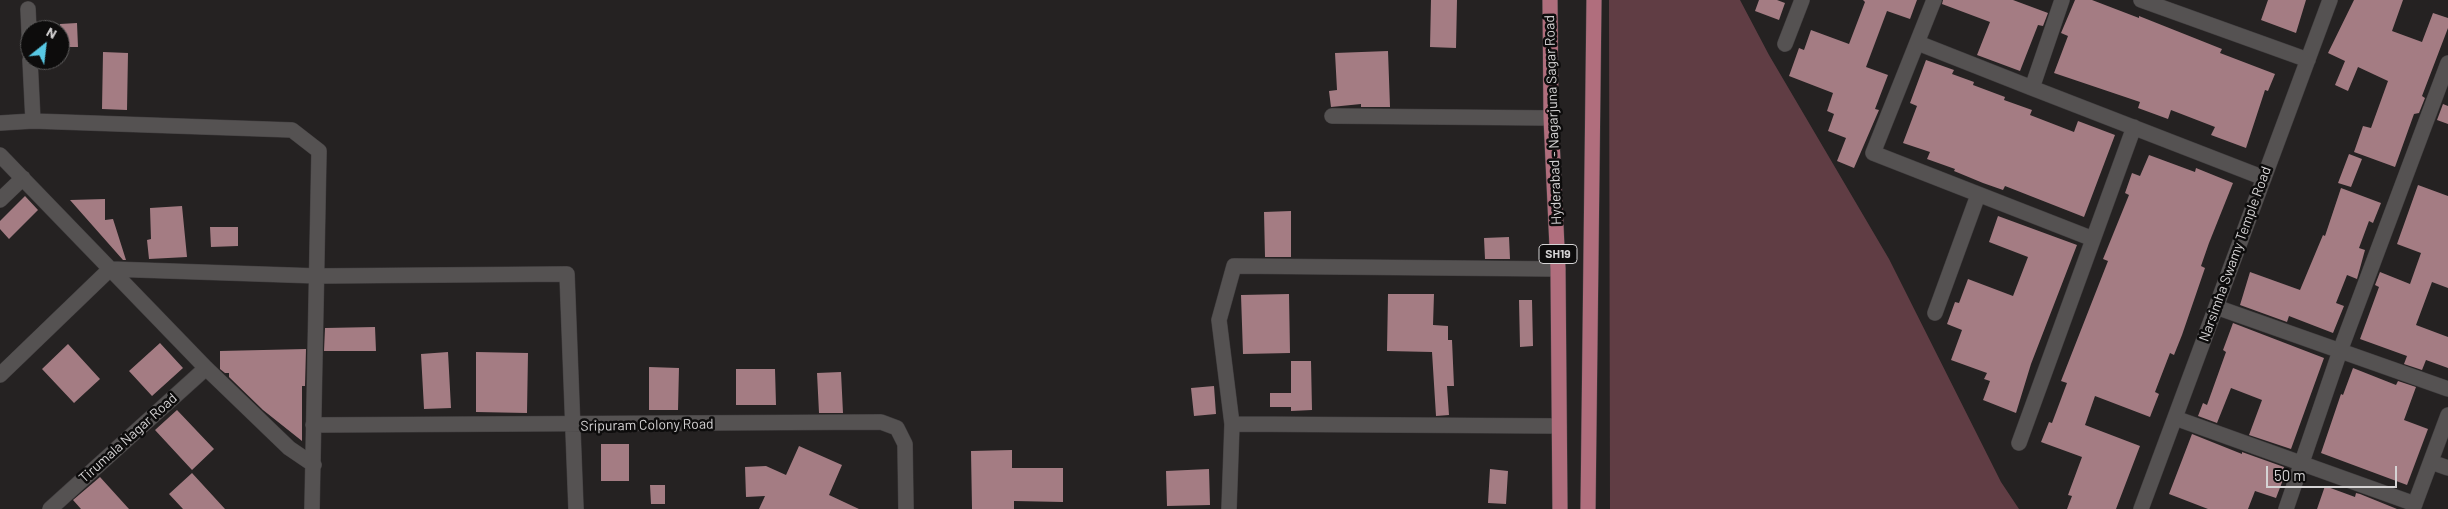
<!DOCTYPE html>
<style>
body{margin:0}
#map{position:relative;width:2448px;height:509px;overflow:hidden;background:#252222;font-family:Barlow,sans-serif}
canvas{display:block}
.north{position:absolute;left:20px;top:20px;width:50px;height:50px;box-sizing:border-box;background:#0d0c0c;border:1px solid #5d5c5c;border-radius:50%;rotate:29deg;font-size:14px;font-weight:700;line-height:20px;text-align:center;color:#d5d3d4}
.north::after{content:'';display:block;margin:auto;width:18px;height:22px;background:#58c8e4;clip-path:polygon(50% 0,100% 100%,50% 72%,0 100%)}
.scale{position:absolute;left:2266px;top:466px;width:131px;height:22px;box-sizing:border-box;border:2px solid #d5d3d4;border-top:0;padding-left:6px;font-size:15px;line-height:18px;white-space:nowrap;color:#d5d3d4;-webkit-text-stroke:4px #0d0c0c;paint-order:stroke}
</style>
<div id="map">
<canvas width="2448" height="509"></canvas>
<div class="north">N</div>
<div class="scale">50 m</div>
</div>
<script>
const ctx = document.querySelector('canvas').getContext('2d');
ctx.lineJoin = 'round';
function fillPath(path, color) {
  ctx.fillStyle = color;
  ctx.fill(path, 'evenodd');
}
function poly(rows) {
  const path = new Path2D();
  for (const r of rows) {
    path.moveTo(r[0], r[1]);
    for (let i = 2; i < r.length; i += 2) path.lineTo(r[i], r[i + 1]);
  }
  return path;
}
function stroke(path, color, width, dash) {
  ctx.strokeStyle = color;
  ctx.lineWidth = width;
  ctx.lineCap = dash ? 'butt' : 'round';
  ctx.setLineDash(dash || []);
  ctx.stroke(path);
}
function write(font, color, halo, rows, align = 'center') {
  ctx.font = font + ' Barlow,sans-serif';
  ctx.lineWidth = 5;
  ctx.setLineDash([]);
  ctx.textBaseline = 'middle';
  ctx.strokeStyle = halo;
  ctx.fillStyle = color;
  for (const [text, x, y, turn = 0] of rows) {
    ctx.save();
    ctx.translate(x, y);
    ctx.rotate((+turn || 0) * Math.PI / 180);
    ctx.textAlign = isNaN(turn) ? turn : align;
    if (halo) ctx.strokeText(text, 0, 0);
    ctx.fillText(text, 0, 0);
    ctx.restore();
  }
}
fillPath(poly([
 [1609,0,1740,0,1769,55,1889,259,2001,482,2019,509,1610,509]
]), '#603d44');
fillPath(poly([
 [1431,0,1457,0,1456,48,1430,47],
 [1759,0,1777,0,1785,3,1779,20,1755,11],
 [1863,0,1917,0,1910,19,1887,11,1866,67,1888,75,1875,109,1879,110,1854,168,1837,161,1846,138,1828,131,1834,114,1827,111,1833,93,1789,76,1799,48,1804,50,1811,30,1849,44,1865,2],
 [1943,0,2013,0,2048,13,2043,26,2038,25,2020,71,1977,55,1990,22,1942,4],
 [2075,0,2092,0,2139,18,2139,16,2222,49,2220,53,2275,74,2268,91,2265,90,2246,148,2211,135,2215,127,2171,110,2168,119,2138,108,2140,102,2054,73,2068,36,2061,33],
 [2268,0,2306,0,2296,33,2261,20],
 [2354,0,2403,0,2392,31,2422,42,2433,13,2448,18,2448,28,2422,96,2425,98,2419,113,2414,114,2395,167,2354,152,2363,126,2371,128,2388,81,2358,67,2348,91,2335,85,2345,61,2328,53],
 [77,23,78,47,60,47,60,24],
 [1388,51,1390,107,1361,107,1361,104,1331,107,1329,91,1337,90,1335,53],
 [103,52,128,53,127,110,102,109],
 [1926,60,1954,70,1952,74,1974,82,1973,85,2005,97,2004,100,2032,110,2030,115,2074,132,2078,121,2115,135,2084,217,2005,186,2003,190,1983,183,1954,171,1955,169,1927,159,1930,152,1903,143,1917,106,1910,103],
 [2443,104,2448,106,2448,124,2437,120],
 [2349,154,2362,159,2351,187,2338,183],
 [2149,155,2195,172,2196,168,2233,183,2209,243,2201,266,2205,268,2182,335,2174,355,2170,353,2155,392,2159,394,2150,417,2095,396,2085,425,2140,446,2116,509,2067,509,2072,496,2068,495,2082,457,2041,442,2049,422,2052,423,2067,383,2061,381,2108,261,2103,259,2129,195,2125,193,2132,173,2140,176],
 [2418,185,2448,196,2448,288,2432,282,2416,325,2448,337,2448,368,2426,360,2422,370,2404,364,2407,356,2360,339,2379,287,2375,285,2380,272,2410,284,2421,253,2397,244],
 [2341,188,2381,203,2373,223,2369,221,2359,248,2365,250,2357,279,2347,275,2336,303,2344,306,2333,333,2289,316,2287,322,2240,305,2250,272,2300,290,2323,235,2325,236],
 [25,196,38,210,9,239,0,229,0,221],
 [105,199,105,220,113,219,126,260,123,260,70,200],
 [182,206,187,257,149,259,147,240,151,239,150,208],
 [1291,211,1291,257,1265,257,1264,212],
 [1998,216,2077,245,2031,364,2016,413,1983,400,1990,381,1984,379,1987,373,1951,360,1962,330,1947,324,1955,302,1959,303,1968,279,2013,296,2028,257,1989,242],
 [210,227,238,227,238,246,211,247],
 [1509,237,1510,259,1485,259,1484,238],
 [1289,294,1290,353,1243,354,1241,295],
 [1388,294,1434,294,1433,325,1448,326,1448,340,1452,340,1454,386,1447,386,1449,415,1436,416,1432,352,1387,351],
 [1519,300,1532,300,1533,346,1520,347],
 [2233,323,2324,358,2291,449,2249,435,2262,400,2231,388,2217,423,2198,416,2203,403,2207,405,2226,352,2223,350],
 [375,327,376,351,324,351,325,328],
 [160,343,183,368,152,396,129,371],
 [68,344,100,379,74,403,42,369],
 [306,349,305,386,302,386,302,441,263,410,229,377,229,373,225,373,220,369,220,351],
 [448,352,451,408,424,409,421,354],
 [476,352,528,353,527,413,476,412],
 [1291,361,1311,361,1312,410,1291,411,1291,407,1270,407,1270,393,1291,393],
 [649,367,679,368,678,410,649,410],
 [2353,368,2396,385,2398,381,2416,387,2404,420,2428,429,2407,485,2321,453,2341,394,2343,395],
 [736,369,775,369,776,405,736,405],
 [841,372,843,413,819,413,817,373],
 [1214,386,1216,414,1194,416,1191,388],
 [177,410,214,449,192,470,155,430],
 [2192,434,2242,454,2242,452,2284,467,2283,471,2286,472,2276,498,2255,491,2248,509,2208,509,2169,494],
 [601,444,629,444,629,481,601,481],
 [799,446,842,465,829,495,859,509,759,509,765,496,746,497,745,467,766,466,786,475],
 [1012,450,1012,468,1063,468,1063,502,1014,501,1014,509,972,509,971,451],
 [1209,469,1210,505,1167,506,1166,471],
 [1490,469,1508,471,1506,504,1488,503],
 [192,473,225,509,183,509,169,494],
 [100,477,129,509,81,509,73,500],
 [650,485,665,485,665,504,651,504],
 [2325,486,2355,497,2356,493,2360,494,2397,509,2317,509]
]), '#a47c83');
const minor = poly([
 [1934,0,1873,153,2093,239],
 [2062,0,2032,88,2264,178],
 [2141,0,2308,60],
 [28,9,30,53],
 [1918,43,2032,88],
 [1785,44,1802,0],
 [30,60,33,121],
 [1332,116,1551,118],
 [0,123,33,121,292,130,319,151,312,509],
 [0,155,206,368,289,448,314,465],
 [0,200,23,178],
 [2216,307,2448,389],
 [1935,313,1978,195],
 [0,375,110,269,318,276,567,274,576,509],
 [2175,418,2415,504],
 [1232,424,1559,426],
 [313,425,881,422,897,428,905,444,906,509],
 [2019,443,2134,127],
 [2431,462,2448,468],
 [50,509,206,368],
 [1229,509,1232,424,1219,320,1234,266,1558,269],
 [2141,509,2330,0],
 [2286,509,2340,351,2448,63],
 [2413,509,2448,415]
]);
const major = poly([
 [1550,0,1551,118,1558,269,1560,509],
 [1588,509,1594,0]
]);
stroke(minor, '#423f40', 16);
stroke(major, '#423f40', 16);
stroke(minor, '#555252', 15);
stroke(major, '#b06e7d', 15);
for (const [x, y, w] of [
 [1558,254,38]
]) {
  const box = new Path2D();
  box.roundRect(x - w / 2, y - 9.5, w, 19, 4);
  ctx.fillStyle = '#0d0c0c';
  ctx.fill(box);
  stroke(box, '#d5d3d4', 1);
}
write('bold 12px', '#d5d3d4', null, [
 ["SH19",1558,254]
]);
write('14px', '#d5d3d4', '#0d0c0c', [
 ["Hyderabad - Nagarjuna Sagar Road",1553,120,-92],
 ["Narsimha Swamy Temple Road",2235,254,-70],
 ["Sripuram Colony Road",647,425,-1],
 ["Tirumala Nagar Road",128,438,-42]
]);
</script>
